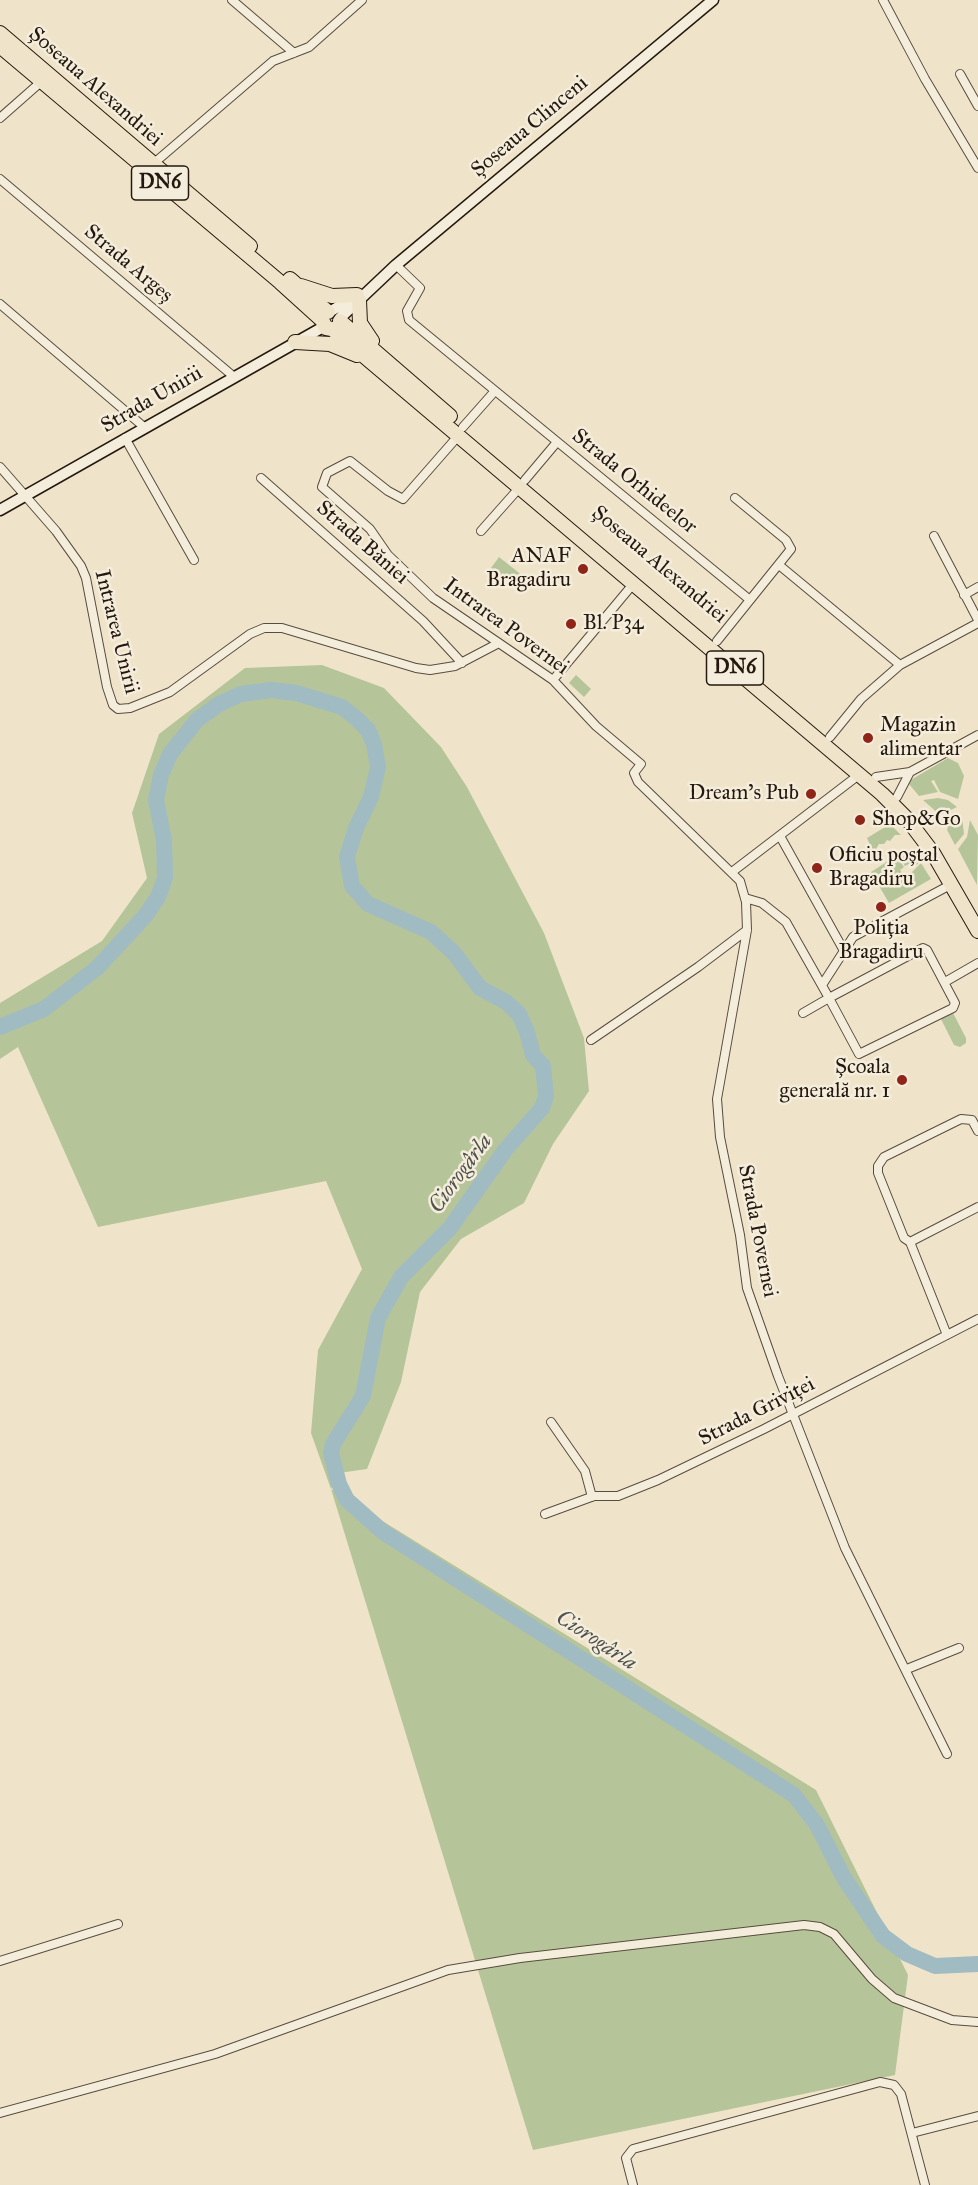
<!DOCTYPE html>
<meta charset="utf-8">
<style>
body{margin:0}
canvas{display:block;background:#efe4c9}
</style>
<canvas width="978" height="2185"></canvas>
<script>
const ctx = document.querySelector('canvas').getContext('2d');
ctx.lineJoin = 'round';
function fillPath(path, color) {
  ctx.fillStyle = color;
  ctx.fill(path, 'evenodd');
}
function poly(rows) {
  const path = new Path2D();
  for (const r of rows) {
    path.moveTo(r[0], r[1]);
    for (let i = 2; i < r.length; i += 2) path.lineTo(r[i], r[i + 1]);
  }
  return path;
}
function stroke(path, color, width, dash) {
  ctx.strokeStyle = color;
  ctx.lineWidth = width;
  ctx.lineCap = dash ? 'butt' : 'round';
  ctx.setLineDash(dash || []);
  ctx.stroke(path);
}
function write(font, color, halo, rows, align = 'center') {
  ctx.font = font + ' "IM FELL Great Primer",serif';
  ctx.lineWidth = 5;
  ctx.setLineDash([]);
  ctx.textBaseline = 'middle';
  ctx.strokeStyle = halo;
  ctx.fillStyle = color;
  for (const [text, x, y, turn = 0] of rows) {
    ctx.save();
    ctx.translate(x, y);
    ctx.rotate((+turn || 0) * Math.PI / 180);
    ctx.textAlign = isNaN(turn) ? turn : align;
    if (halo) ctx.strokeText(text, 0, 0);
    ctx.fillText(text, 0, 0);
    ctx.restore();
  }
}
fillPath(poly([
 [499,557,523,576,514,587,491,568],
 [322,665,384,688,441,747,467,787,544,933,584,1038,589,1091,553,1144,524,1203,461,1239,420,1292,401,1382,367,1469,339,1473,331,1489,816,1790,908,1975,895,2075,533,2150,331,1489,311,1433,318,1350,362,1269,326,1181,98,1227,18,1047,0,1059,0,1003,102,941,147,878,132,813,159,734,245,668],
 [576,675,591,689,584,697,569,683],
 [948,758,958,763,964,776,958,799,940,792,934,780,931,781,938,792,919,796,909,784,909,781],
 [938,798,948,800,957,807,940,815,923,800],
 [962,817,964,834,955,845,947,830,948,826],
 [970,820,978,835,977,885,958,849,967,837],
 [890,824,901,835,895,835,890,841,887,840,884,844,879,844,876,849,872,849,867,838],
 [911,849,920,862,912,868,909,864,905,866,898,855,903,857],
 [896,856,904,867,900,870,906,878,921,863,931,879,889,903,871,872],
 [953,1013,966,1038,966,1043,960,1047,954,1045,941,1019]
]), '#b6c599');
stroke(poly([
 [0,1027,44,1009,97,968,146,915,158,897,165,878,164,840,156,800,161,775,170,754,197,720,219,704,241,694,271,690,296,693,342,707,356,718,368,730,374,744,378,767,371,797,356,828,347,857,352,886,368,904,431,932,454,953,480,988,506,1002,519,1014,527,1032,533,1055,543,1066,546,1096,542,1108,506,1149,450,1228,401,1277,378,1318,363,1396,333,1444,331,1453,339,1484,347,1500,383,1532,794,1795,817,1825,844,1878,883,1936,907,1954,935,1966,978,1964]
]), '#a0bbc2', 16);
const street = poly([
 [232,0,294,53],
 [883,0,925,79,978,168],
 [960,74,978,106],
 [0,118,42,81],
 [153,164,273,61,309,47,362,0],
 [0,179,233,376],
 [396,265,420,288,407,311,409,320,750,600],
 [0,304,144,427],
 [463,427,494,392],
 [459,435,403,499,388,491,350,461,327,473,322,487,370,529,388,555,433,598,553,680,596,726,641,764,634,773,638,782,740,881,746,902,747,930,717,1099,720,1137,740,1235,747,1288,778,1376,845,1548,947,1754],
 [125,438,194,560],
 [0,467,56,531,81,566,86,578,107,687,113,705,118,709,130,708,170,692,250,634,264,628,282,628,416,668,430,670,455,666,497,644],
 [261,478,423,621,462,663],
 [525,480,557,442],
 [481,531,520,487],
 [934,536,978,620],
 [779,565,900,665],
 [964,595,978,587],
 [717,641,791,549,786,540,735,498],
 [553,680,634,583],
 [830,737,861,699,900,665,978,623],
 [876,777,910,772,978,735],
 [897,797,910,772],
 [780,836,843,949],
 [732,872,860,774],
 [745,898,762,903,786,922,829,998,859,1054,953,1008,955,1003,927,950,923,948,829,998,803,1013],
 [945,982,978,963],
 [822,985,853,937,952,884],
 [591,1040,698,967,747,930],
 [910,1242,978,1207],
 [947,1335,910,1242,904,1238,878,1173,878,1166,884,1157,961,1119,972,1120,978,1131],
 [551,1422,585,1471,592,1497],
 [545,1514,594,1496,618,1496,658,1480,764,1429,978,1319],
 [907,1669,959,1648],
 [0,1961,118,1924],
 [0,2113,215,2054,448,1970,520,1958,804,1925,820,1927,834,1934,872,1979,894,1998,952,2020,978,2022],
 [912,2133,978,2116],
 [633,2185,626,2158,633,2149,880,2082,894,2085,901,2094,925,2185]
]);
const secondary = poly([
 [331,311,358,295],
 [340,318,396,265,713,0],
 [0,510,325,326]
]);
const highway = poly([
 [0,33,250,246],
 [0,46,280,282,322,320,326,328,332,329,882,794,908,820,933,853,978,931],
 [290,279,328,312],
 [301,286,332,296,357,295],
 [359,300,360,323,372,341],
 [340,321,450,416],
 [295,342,330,344,357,355]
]);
stroke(street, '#584c3e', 10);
stroke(secondary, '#25190f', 13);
stroke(highway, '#25190f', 16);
stroke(street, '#f5eddc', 8);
stroke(secondary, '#f5eddc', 10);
stroke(highway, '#efe4c9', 14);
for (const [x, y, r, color] of [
 [583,569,6,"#8f2418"],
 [571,624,6,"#8f2418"],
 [868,738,6,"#8f2418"],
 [811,794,6,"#8f2418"],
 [860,820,6,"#8f2418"],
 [817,868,6,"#8f2418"],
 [881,907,6,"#8f2418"],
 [902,1080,6,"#8f2418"]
]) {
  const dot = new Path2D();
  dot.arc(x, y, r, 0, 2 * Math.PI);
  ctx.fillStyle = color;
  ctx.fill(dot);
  stroke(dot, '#f5eddc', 2);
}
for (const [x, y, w] of [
 [160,183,57],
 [735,668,57]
]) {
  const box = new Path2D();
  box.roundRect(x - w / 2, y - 17, w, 34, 4.5);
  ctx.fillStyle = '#f5eddc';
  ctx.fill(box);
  stroke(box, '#25190f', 1.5);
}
write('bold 20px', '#25190f', null, [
 ["DN6",160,183],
 ["DN6",735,668]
]);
write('21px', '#25190f', '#f5eddc', [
 ["Șoseaua Alexandriei",95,87,41],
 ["Șoseaua Clinceni",530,127,-40],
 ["Strada Argeș",128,264,40],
 ["Strada Unirii",152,400,-30],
 ["Strada Orhideelor",634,482,39],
 ["Strada Băniei",362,543,41],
 ["Șoseaua Alexandriei",659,565,40],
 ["Intrarea Povernei",506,627,36],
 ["Intrarea Unirii",116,632,76],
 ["Strada Povernei",757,1231,79],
 ["Strada Griviței",757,1412,-27]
]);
write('21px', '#25190f', '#f5eddc', [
 ["ANAF",571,557,"right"],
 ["Bragadiru",571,581,"right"],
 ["Bl. P34",583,624],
 ["Magazin",880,726],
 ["alimentar",880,750],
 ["Dream's Pub",799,794,"right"],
 ["Shop&Go",872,820],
 ["Oficiu poștal",829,856],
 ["Bragadiru",829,880],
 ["Poliția",881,929,"center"],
 ["Bragadiru",881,953,"center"],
 ["Școala",890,1068,"right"],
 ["generală nr. 1",890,1092,"right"]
], 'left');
write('italic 22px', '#50524e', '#f5eddc', [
 ["Ciorogârla",461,1174,-54],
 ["Ciorogârla",596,1641,33]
]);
</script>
